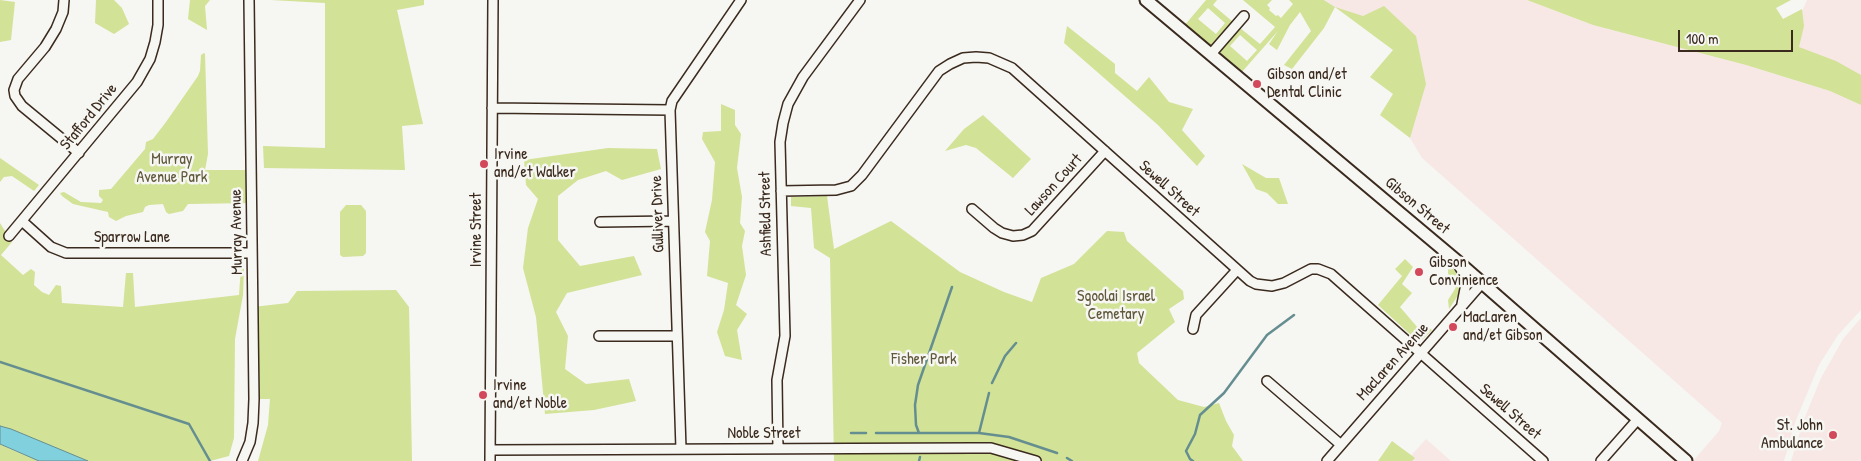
<!DOCTYPE html>
<style>
body{margin:0}
#map{position:relative;width:1861px;height:461px;overflow:hidden;background:#f6f6f2;font-family:"Patrick Hand",sans-serif}
canvas{display:block}
.scale{position:absolute;left:1678px;top:30px;width:115px;height:22px;box-sizing:border-box;border:2px solid #3b2a1e;border-top:0;padding-left:6px;font-size:15px;line-height:18px;white-space:nowrap;color:#3b2a1e;-webkit-text-stroke:4px #f6f6f2;paint-order:stroke}
</style>
<div id="map">
<canvas width="1861" height="461"></canvas>
<div class="scale">100 m</div>
</div>
<script>
const ctx = document.querySelector('canvas').getContext('2d');
ctx.lineJoin = 'round';
function fillPath(path, color) {
  ctx.fillStyle = color;
  ctx.fill(path, 'evenodd');
}
function poly(rows) {
  const path = new Path2D();
  for (const r of rows) {
    path.moveTo(r[0], r[1]);
    for (let i = 2; i < r.length; i += 2) path.lineTo(r[i], r[i + 1]);
  }
  return path;
}
function stroke(path, color, width, dash) {
  ctx.strokeStyle = color;
  ctx.lineWidth = width;
  ctx.lineCap = dash ? 'butt' : 'round';
  ctx.setLineDash(dash || []);
  ctx.stroke(path);
}
function write(font, color, halo, rows, align = 'center') {
  ctx.font = font + ' "Patrick Hand",sans-serif';
  ctx.lineWidth = 5;
  ctx.setLineDash([]);
  ctx.textBaseline = 'middle';
  ctx.strokeStyle = halo;
  ctx.fillStyle = color;
  for (const [text, x, y, turn = 0] of rows) {
    ctx.save();
    ctx.translate(x, y);
    ctx.rotate((+turn || 0) * Math.PI / 180);
    ctx.textAlign = isNaN(turn) ? turn : align;
    if (halo) ctx.strokeText(text, 0, 0);
    ctx.fillText(text, 0, 0);
    ctx.restore();
  }
}
fillPath(poly([
 [1325,0,1527,0,1593,25,1746,65,1830,91,1861,105,1861,310,1838,335,1819,365,1796,420,1784,461,1693,461,1719,431,1722,423,1422,158,1410,138,1408,81,1394,50],
 [1807,0,1861,0,1861,85,1784,52],
 [1861,318,1861,461,1791,461,1803,422,1821,378,1843,339],
 [1426,439,1451,461,1406,461]
]), '#f7e8e5');
fillPath(poly([
 [0,0,15,2,11,40,0,42],
 [96,0,114,0,122,8,129,24,114,34,95,23],
 [190,0,210,0,205,6,207,30,188,19],
 [271,0,424,0,424,5,397,10,423,124,402,126,405,170,264,168,263,146,325,148,325,3],
 [1206,0,1217,0,1213,5,1233,22,1212,45,1207,44,1184,26],
 [1208,8,1225,23,1216,34,1198,19],
 [1243,0,1272,0,1267,5,1270,8,1269,10,1276,16,1278,15,1281,18,1293,4,1289,0,1324,0,1335,7,1363,16,1384,6,1416,36,1426,84,1410,138,1380,115,1393,94,1370,77,1393,50,1335,7,1324,28,1292,69,1284,65,1311,31,1300,12,1290,25,1277,50,1269,44,1278,31,1241,73,1221,57,1221,50,1240,28,1260,44,1275,27],
 [1240,35,1257,50,1247,61,1230,46],
 [1527,0,1791,0,1776,8,1783,19,1802,9,1804,26,1799,47,1836,61,1861,75,1861,105,1830,91,1746,65,1593,25],
 [1067,26,1115,64,1115,73,1137,91,1149,77,1169,102,1193,109,1182,130,1205,156,1197,166,1158,125,1064,43],
 [204,53,205,54,208,154,205,170,250,170,251,203,188,204,183,211,169,214,166,212,163,204,149,205,145,207,143,212,126,216,116,221,109,217,108,212,73,204,62,196,60,193,64,192,81,202,101,203,103,200,99,196,99,190,111,189,145,149,146,142,153,139,166,122,198,76,200,71,201,55],
 [721,104,735,110,735,125,741,134,737,168,742,197,740,223,745,231,742,246,746,275,736,305,747,314,737,330,742,360,725,356,717,332,724,310,728,283,707,276,710,241,705,232,712,200,715,162,702,139,703,132,721,131],
 [983,115,1031,159,1013,178,976,148,966,145,945,151,964,129],
 [608,148,657,149,661,169,622,180,606,171,578,180,558,196,558,240,580,266,634,256,642,275,567,293,556,312,568,336,565,369,586,384,629,379,636,401,594,410,545,414,536,317,523,268,528,228,538,199,526,185,524,160],
 [0,158,39,185,34,191,12,176,4,177,0,182],
 [1242,164,1266,178,1279,178,1288,204,1278,204,1267,193,1256,189],
 [827,196,834,249,891,221,960,272,1004,292,1032,302,1041,278,1074,264,1107,231,1124,232,1127,241,1183,291,1184,299,1169,309,1175,322,1137,353,1139,363,1178,400,1204,407,1219,403,1226,421,1234,435,1232,446,1243,461,834,461,830,258,814,248,811,208,791,206,791,197],
 [346,205,361,205,366,211,366,253,363,256,343,257,340,255,340,212],
 [0,223,12,242,1,255,23,275,31,269,35,272,34,285,42,292,49,295,56,285,61,286,62,303,123,307,126,273,133,273,135,307,239,295,241,267,244,269,243,295,235,339,234,438,229,456,210,461,88,461,0,426],
 [1405,259,1413,267,1402,284,1412,293,1400,307,1418,328,1425,325,1432,330,1422,340,1419,341,1413,337,1378,305,1402,276,1395,269],
 [1448,265,1459,274,1462,284,1459,294,1449,309,1448,300,1455,289,1456,284,1448,274],
 [396,290,409,307,412,461,258,461,268,425,270,399,254,399,253,307,288,303,297,291],
 [1392,441,1415,458,1412,461,1378,461],
 [0,444,10,449,39,461,0,461]
]), '#d2e296');
const water = poly([
 [0,426,11,429,88,461,39,461,0,444,0,426]
]);
fillPath(water, '#81d0dd');
stroke(water, '#658e91', 1);
stroke(poly([
 [0,362,189,424,210,461],
 [992,383,1005,356,1016,343],
 [851,433,866,433],
 [876,433,979,433,1009,437,1057,453],
 [919,433,916,425,915,405,918,385,952,287],
 [979,433,989,393],
 [1067,458,1072,461],
 [919,461,920,457],
 [1193,461,1190,459,1186,451,1195,434,1200,415,1224,393,1267,335,1294,315]
]), '#658e91', 2.5);
const minor = poly([
 [64,0,63,12,56,29,45,47,18,79,14,90,15,96,22,106,79,153],
 [1211,54,1244,16],
 [492,108,670,110],
 [781,191,836,190,851,186,862,175,939,71,950,64,963,58,976,57,989,58,1012,68,1250,281,1256,284,1272,286,1284,283,1311,269,1318,269,1331,274,1543,461],
 [972,209,994,228,1002,233,1013,236,1023,235,1032,231,1105,151],
 [22,221,51,247,66,253,252,253],
 [600,222,673,221],
 [9,236,137,82,150,59,155,42,158,25,158,0],
 [1459,266,1464,274,1466,284,1462,304],
 [1193,329,1196,315,1237,270],
 [599,336,677,336],
 [1267,381,1340,444],
 [681,449,670,110,672,101,741,0],
 [778,449,777,380,785,336,780,142,783,123,788,104,803,77,860,0],
 [490,450,973,448,991,448,1036,461],
 [242,461,250,442,253,423,254,399,249,0],
 [490,461,493,0],
 [1327,461,1482,283],
 [1601,461,1638,419]
]);
const major = poly([
 [1146,0,1457,261,1686,461]
]);
stroke(minor, '#3b2a1e', 12);
stroke(major, '#3b2a1e', 15);
stroke(minor, '#f6f6f2', 9);
stroke(major, '#f6f6f2', 11);
for (const [x, y, r, color] of [
 [1257,84,5,"#d1495b"],
 [484,164,5,"#d1495b"],
 [1419,272,5,"#d1495b"],
 [1453,327,5,"#d1495b"],
 [483,395,5,"#d1495b"],
 [1833,435,5,"#d1495b"]
]) {
  const dot = new Path2D();
  dot.arc(x, y, r, 0, 2 * Math.PI);
  ctx.fillStyle = color;
  ctx.fill(dot);
  stroke(dot, '#f6f6f2', 2);
}
write('16px', '#3b2a1e', '#f6f6f2', [
 ["Gibson and/et",1267,75],
 ["Dental Clinic",1267,93],
 ["Irvine",494,155],
 ["and/et Walker",494,173],
 ["Gibson",1429,263],
 ["Convinience",1429,281],
 ["MacLaren",1463,318],
 ["and/et Gibson",1463,336],
 ["Irvine",493,386],
 ["and/et Noble",493,404],
 ["St. John",1823,426,"right"],
 ["Ambulance",1823,444,"right"]
], 'left');
write('16px', '#3b2a1e', '#f6f6f2', [
 ["Stafford Drive",89,117,-51],
 ["Lawson Court",1054,185,-48],
 ["Sewell Street",1169,189,42],
 ["Gibson Street",1417,206,40],
 ["Gulliver Drive",658,214,-92],
 ["Ashfield Street",766,214,-91],
 ["Irvine Street",477,230,-90],
 ["Murray Avenue",237,232,-91],
 ["Sparrow Lane",132,238],
 ["MacLaren Avenue",1393,362,-48],
 ["Sewell Street",1510,412,41],
 ["Noble Street",764,434]
]);
write('16px', '#61583c', '#f6f6f2', [
 ["Murray",172,160],
 ["Avenue Park",172,178],
 ["Sgoolai Israel",1116,297],
 ["Cemetary",1116,315],
 ["Fisher Park",924,360]
]);
</script>
